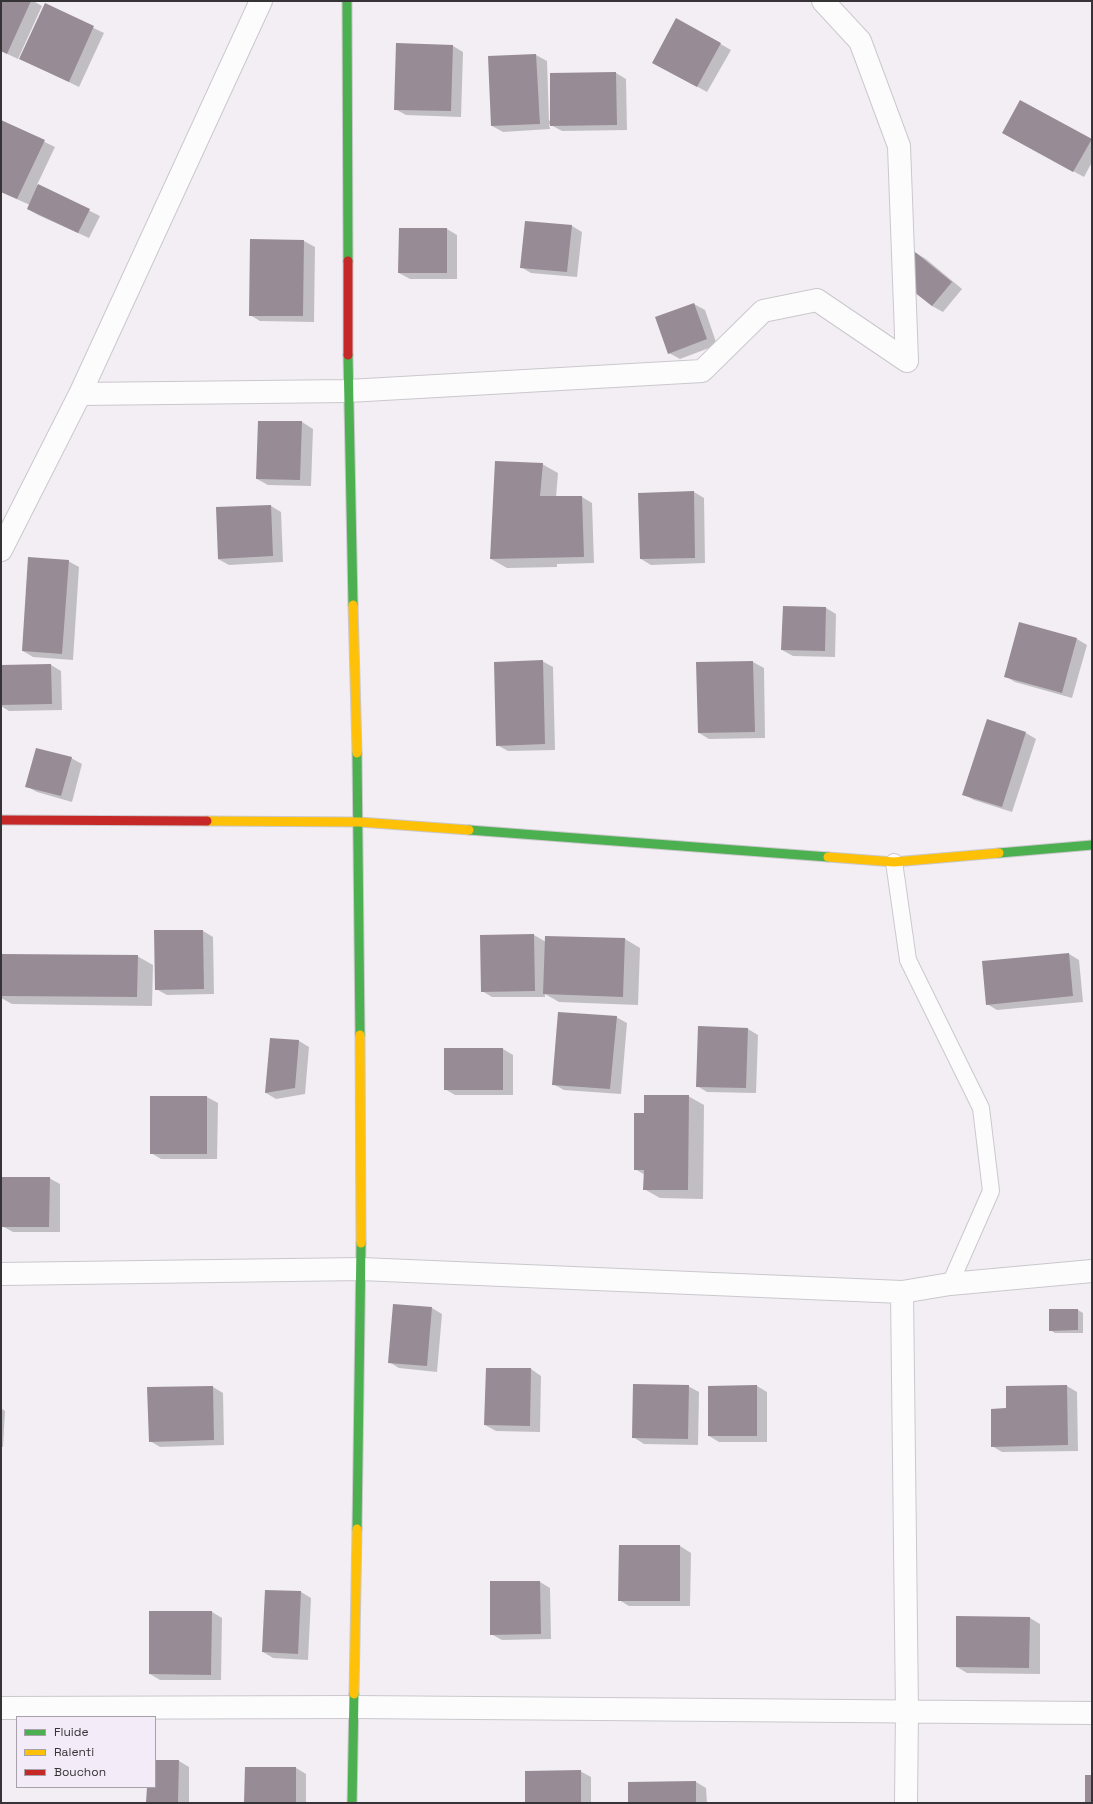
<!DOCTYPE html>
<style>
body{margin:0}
#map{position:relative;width:1093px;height:1804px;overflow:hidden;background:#f2eef4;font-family:"Space Grotesk",sans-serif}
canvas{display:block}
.frame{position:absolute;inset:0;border:2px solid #363337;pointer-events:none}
.legend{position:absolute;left:16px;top:1716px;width:140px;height:72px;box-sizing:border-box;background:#f3ebf7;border:1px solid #a7a1aa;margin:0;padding:5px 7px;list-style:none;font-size:12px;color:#363337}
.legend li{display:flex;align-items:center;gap:8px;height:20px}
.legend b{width:20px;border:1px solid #a7a1aa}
</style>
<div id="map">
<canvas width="1093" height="1804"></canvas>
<div class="frame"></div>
<ul class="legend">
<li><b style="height:5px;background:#4caf50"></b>Fluide</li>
<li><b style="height:5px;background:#ffc107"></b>Ralenti</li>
<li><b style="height:5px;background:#c62828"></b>Bouchon</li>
</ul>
</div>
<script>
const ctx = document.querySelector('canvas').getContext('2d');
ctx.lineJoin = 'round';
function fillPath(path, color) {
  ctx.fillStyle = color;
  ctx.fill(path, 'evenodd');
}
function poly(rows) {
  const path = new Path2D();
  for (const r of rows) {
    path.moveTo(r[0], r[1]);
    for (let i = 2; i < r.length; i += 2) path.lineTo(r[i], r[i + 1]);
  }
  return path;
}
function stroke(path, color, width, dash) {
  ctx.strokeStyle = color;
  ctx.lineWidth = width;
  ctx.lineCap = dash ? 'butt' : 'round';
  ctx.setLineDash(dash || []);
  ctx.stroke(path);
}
fillPath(poly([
 [1,1,33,1,42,6,18,59,1,51],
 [46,5,104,33,79,87,21,59],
 [677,19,731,50,707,92,663,68],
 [453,46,463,52,461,117,406,115,395,109],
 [536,55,547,61,549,121,616,73,626,79,627,130,562,131,549,124,550,129,503,132,492,126],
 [1021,101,1092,140,1092,162,1084,177,1014,139],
 [1,121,55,147,37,185,100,216,89,238,38,215,28,209,30,205,1,192],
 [572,226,582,232,577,277,531,273,521,267],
 [447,229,457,235,457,279,410,279,399,273],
 [251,240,304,241,315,247,314,322,260,321,250,315],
 [916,253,926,259,962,289,943,312,932,306,896,277],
 [694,304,705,310,717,345,680,359,669,353],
 [259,422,302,422,313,429,311,486,268,485,257,479],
 [542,464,558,473,556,497,582,497,592,503,594,563,557,564,557,567,507,568,491,559],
 [694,492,704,498,705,563,651,565,641,559],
 [271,506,281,512,283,562,229,565,218,559],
 [68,561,79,567,73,660,33,657,23,651],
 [826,608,836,614,835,657,793,656,782,650],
 [1077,639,1087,645,1072,698,1015,682,1005,676],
 [542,661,553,667,555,750,508,751,497,745],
 [753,662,764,668,765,738,709,739,699,733,697,663],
 [51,665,61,671,62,710,9,711,1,706,1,666],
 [1026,733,1036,739,1012,812,974,800,963,794],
 [71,758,82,764,72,802,37,792,26,786],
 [203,931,213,937,214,994,167,995,156,989],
 [534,935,546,942,625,939,640,948,638,1005,559,1002,545,994,545,997,492,997,482,991,481,936],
 [1069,954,1079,960,1083,1002,997,1010,987,1004],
 [1,955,137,956,153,965,152,1006,12,1004,1,998],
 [616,1017,627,1023,621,1094,564,1090,553,1084],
 [748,1029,758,1035,756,1093,707,1092,697,1086],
 [271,1039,299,1041,309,1047,305,1094,276,1099,266,1093],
 [503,1049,513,1055,513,1095,455,1095,445,1089],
 [688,1096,704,1105,703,1199,660,1198,644,1189,645,1175,635,1169,645,1114],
 [151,1097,207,1097,218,1103,217,1159,161,1159,151,1153],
 [49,1178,60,1184,60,1232,13,1232,2,1226],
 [432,1308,442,1314,437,1372,399,1368,389,1362],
 [1078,1310,1083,1313,1083,1333,1055,1333,1050,1330],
 [531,1369,541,1376,540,1432,496,1431,485,1425],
 [688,1386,699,1392,698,1445,644,1444,633,1437],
 [757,1386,767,1392,767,1442,719,1442,709,1436],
 [1067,1386,1077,1392,1078,1451,1002,1452,992,1446],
 [213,1387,223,1393,224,1445,160,1447,150,1441],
 [1,1408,5,1411,3,1447,1,1447],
 [620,1546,680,1546,691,1553,690,1606,629,1606,619,1600],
 [540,1582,550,1588,551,1639,502,1640,491,1634],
 [266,1591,301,1592,311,1598,308,1660,273,1658,263,1652],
 [212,1612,222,1618,221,1680,160,1680,150,1674],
 [1030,1618,1040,1624,1040,1674,967,1673,957,1667],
 [155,1761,179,1761,189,1767,189,1803,147,1803,148,1787,155,1787],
 [245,1768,296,1768,306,1774,306,1803,245,1803],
 [580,1771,591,1777,591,1803,526,1803],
 [696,1782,706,1788,707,1803,629,1803]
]), '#0003');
fillPath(poly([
 [1,1,31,1,7,54,1,51],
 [45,3,94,26,69,82,19,59],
 [676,18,721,43,697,87,652,63],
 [396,43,453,45,451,111,394,110],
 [536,54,540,124,491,126,488,56],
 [616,72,617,125,550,126,550,73],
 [1020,100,1092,139,1073,172,1002,133],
 [1,120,45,140,17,199,1,192],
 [38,184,90,209,78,233,27,209],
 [525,221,572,225,567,272,520,268],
 [399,228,447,228,447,273,398,273],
 [250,239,304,240,303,316,249,316],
 [915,252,952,282,932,306,895,277],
 [694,303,707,339,668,354,655,317],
 [258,421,302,421,300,480,256,479],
 [495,461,543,463,540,496,582,496,584,557,490,559],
 [694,491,695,558,640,559,638,493],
 [271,505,273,556,218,559,216,507],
 [28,557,69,560,62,654,22,651],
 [783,606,826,607,825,651,781,650],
 [1019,622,1077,638,1062,693,1004,677],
 [543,660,545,744,496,746,494,662],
 [753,661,755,732,698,733,696,662],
 [51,664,52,704,1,705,1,665],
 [987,719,1026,732,1002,807,962,795],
 [36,748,72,757,61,796,25,787],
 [154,930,203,930,204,989,155,990],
 [534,934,535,991,481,992,480,935],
 [545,936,625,938,623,997,543,994],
 [1069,953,1073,996,986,1005,982,961],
 [1,954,138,955,137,997,1,996],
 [558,1012,617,1016,610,1089,552,1085],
 [698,1026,748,1028,746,1088,696,1087],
 [270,1038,299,1040,295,1088,265,1093],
 [444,1048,503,1048,503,1090,444,1090],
 [644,1095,689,1095,688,1190,643,1190,644,1170,634,1170,634,1113,644,1113],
 [150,1096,207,1096,207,1154,150,1154],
 [1,1177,50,1177,49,1227,1,1227],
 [393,1304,432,1307,427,1366,388,1363],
 [1049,1309,1078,1309,1078,1330,1049,1331],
 [486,1368,531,1368,530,1426,484,1425],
 [633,1384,689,1385,688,1439,632,1438],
 [757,1385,757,1436,708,1436,708,1386],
 [1067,1385,1068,1445,991,1447,991,1409,1006,1408,1006,1386],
 [213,1386,214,1440,149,1442,147,1387],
 [619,1545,680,1545,680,1601,618,1601],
 [490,1581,540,1581,541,1634,490,1635],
 [265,1590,301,1591,298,1654,262,1652],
 [149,1611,212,1611,211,1675,149,1674],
 [956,1616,1030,1617,1029,1668,956,1667],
 [155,1760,179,1760,178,1803,146,1803,147,1787,155,1787],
 [245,1767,296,1767,296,1803,244,1803],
 [581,1770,581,1803,525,1803,525,1771],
 [1085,1775,1092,1775,1092,1803,1085,1803],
 [696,1781,696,1803,628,1803,628,1782]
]), '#978b95');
const lane = poly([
 [894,862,908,960,981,1108,991,1191,950,1284]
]);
const street = poly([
 [823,1,860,41,899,146,907,361],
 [80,394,348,391,702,371,763,311,817,300,907,361],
 [1,550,80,394,261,1],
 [1,1274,361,1269,902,1292,950,1284,1092,1271],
 [902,1292,907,1712,906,1803],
 [1,1708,354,1707,1092,1713]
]);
const fast = poly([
 [347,1,348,261],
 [348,355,353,605],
 [357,753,360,1035],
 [469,830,828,857],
 [999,853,1092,845],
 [357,1529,361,1243],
 [352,1803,354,1694]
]);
const slow = poly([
 [353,605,357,753],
 [207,821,359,822,469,830],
 [828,857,894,862,999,853],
 [360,1035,361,1243],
 [354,1694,357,1529]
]);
const jam = poly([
 [348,261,348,355],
 [1,820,207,821]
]);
stroke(lane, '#cac8cc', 18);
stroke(street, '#cac8cc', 24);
stroke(fast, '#cac8cc', 11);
stroke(slow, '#cac8cc', 11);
stroke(jam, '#cac8cc', 11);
stroke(lane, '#fdfcfd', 16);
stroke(street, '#fdfcfd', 22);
stroke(fast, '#4caf50', 9);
stroke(slow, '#ffc107', 9);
stroke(jam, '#c62828', 9);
</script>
